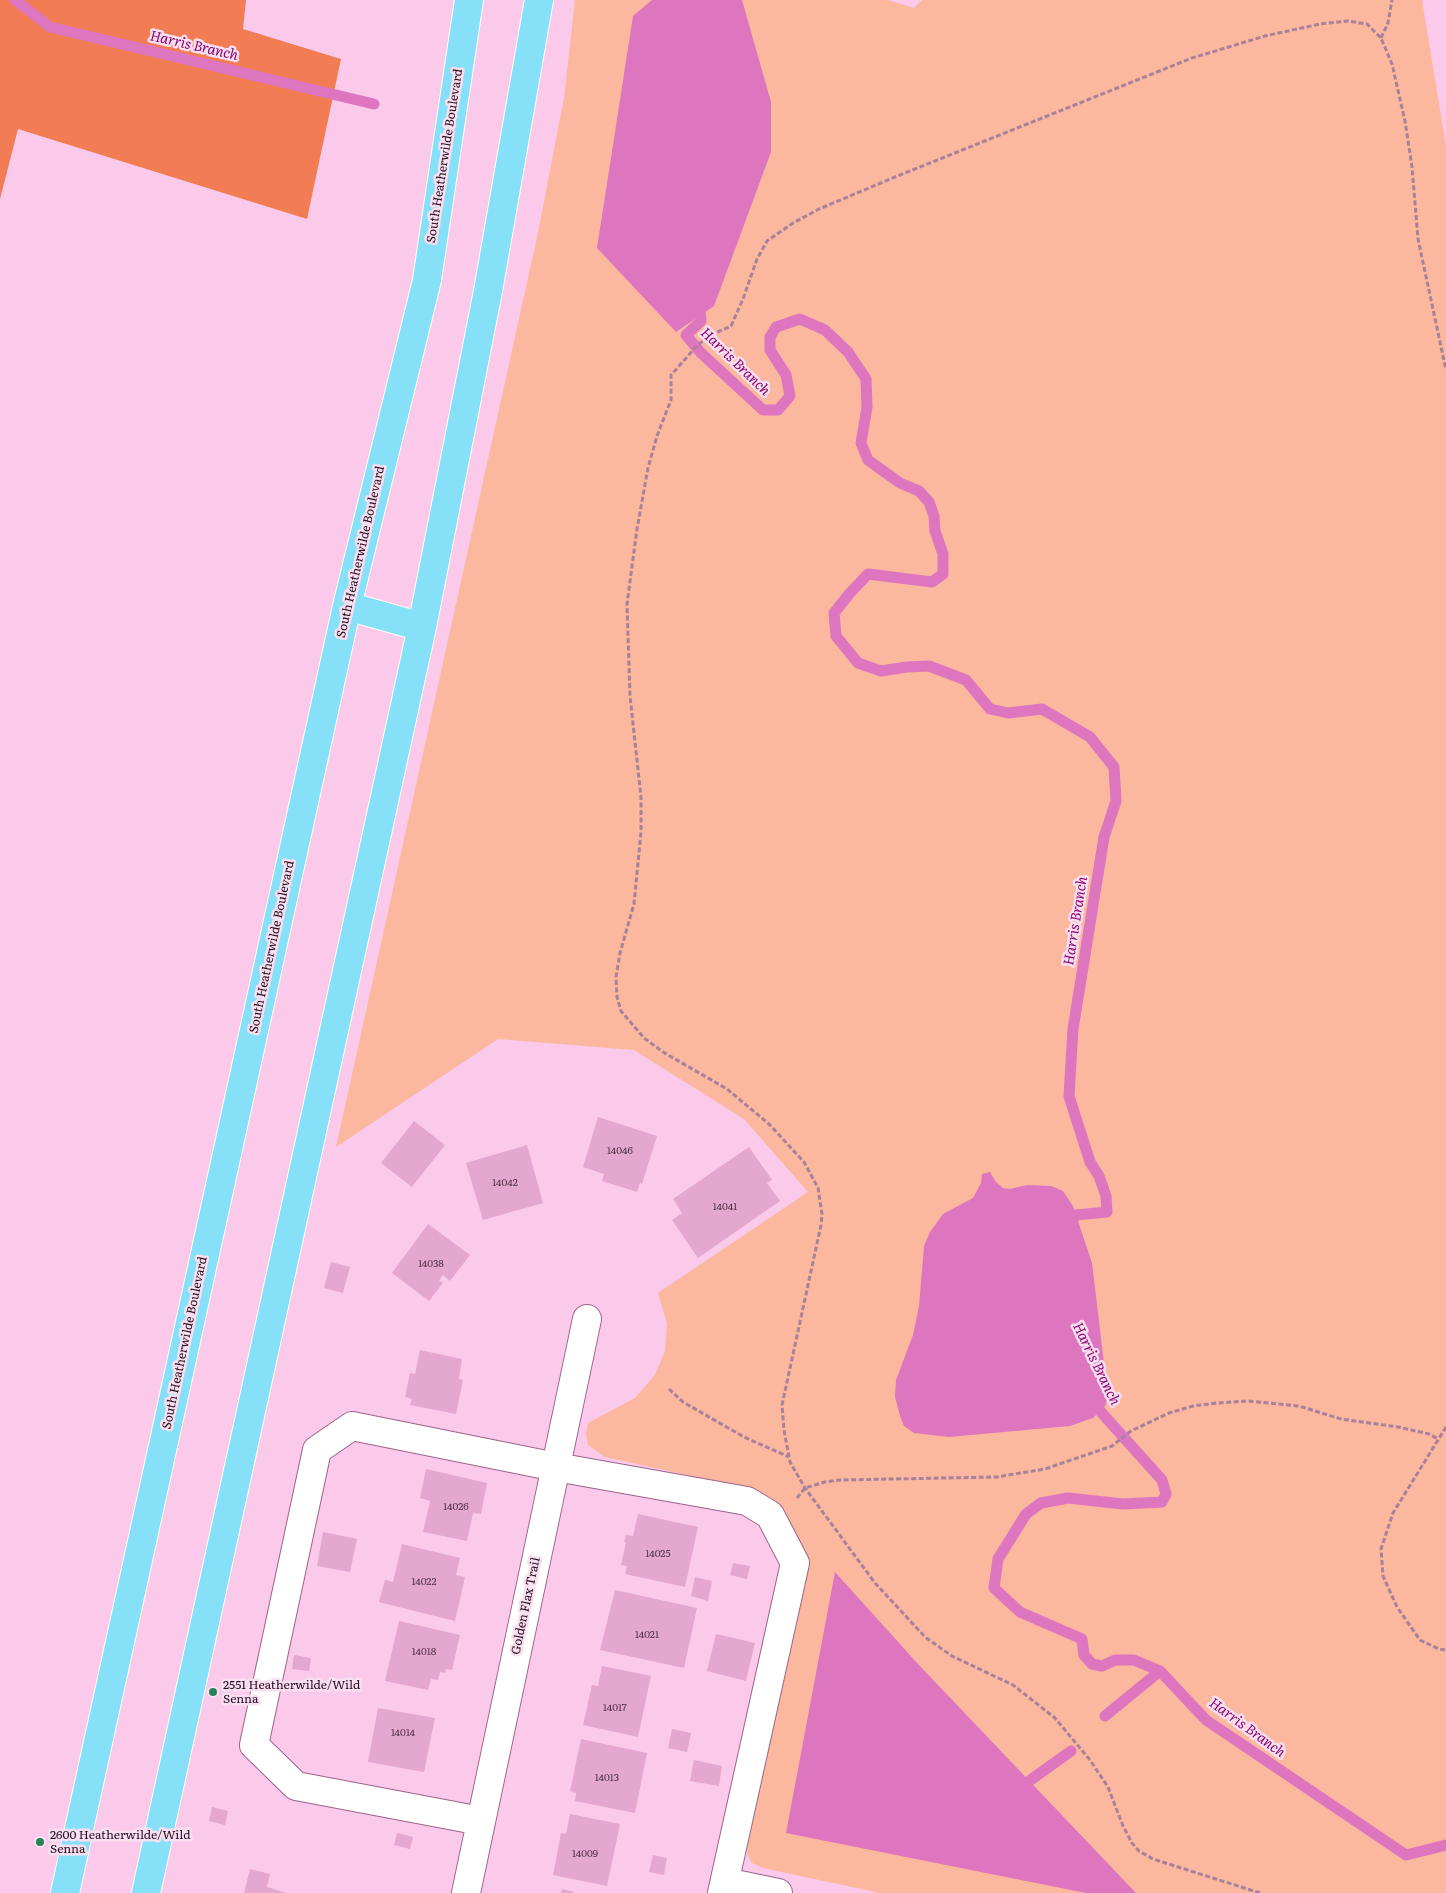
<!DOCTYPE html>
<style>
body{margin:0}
canvas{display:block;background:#fbc9ea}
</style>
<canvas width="1446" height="1893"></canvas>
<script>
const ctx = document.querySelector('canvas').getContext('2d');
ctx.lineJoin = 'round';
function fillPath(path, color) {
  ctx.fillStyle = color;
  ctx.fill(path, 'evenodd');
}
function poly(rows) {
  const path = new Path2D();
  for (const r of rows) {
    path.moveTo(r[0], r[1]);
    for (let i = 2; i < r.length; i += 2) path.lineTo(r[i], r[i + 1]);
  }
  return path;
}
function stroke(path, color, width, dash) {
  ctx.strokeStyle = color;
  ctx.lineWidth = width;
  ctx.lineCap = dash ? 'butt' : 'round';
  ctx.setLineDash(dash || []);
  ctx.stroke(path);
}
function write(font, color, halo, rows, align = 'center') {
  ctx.font = font + ' Literata,serif';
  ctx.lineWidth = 5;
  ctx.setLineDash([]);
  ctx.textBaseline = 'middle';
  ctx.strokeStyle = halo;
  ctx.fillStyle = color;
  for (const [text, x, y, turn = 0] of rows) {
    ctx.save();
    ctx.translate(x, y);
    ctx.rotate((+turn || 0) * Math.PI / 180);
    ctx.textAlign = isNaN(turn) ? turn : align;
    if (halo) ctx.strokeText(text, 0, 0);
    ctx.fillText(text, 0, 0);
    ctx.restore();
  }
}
fillPath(poly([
 [575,0,888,0,914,8,922,0,1422,0,1446,146,1446,1893,880,1893,763,1868,752,1863,747,1853,746,1838,801,1550,796,1533,784,1514,755,1490,605,1457,588,1445,586,1435,588,1423,635,1398,655,1375,665,1351,667,1324,658,1293,808,1192,744,1119,634,1050,498,1039,336,1147,538,233,564,98]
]), '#fcb79f');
fillPath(poly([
 [0,0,246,0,243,29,341,59,307,219,18,129,0,199]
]), '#f27c53');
fillPath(poly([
 [652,0,742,0,771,102,771,152,714,306,676,332,597,248,633,16],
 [990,1172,996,1182,1003,1188,1010,1189,1027,1185,1051,1186,1063,1191,1073,1206,1092,1263,1108,1397,1105,1406,1093,1418,1070,1426,949,1437,914,1433,904,1426,900,1416,895,1397,896,1380,913,1335,919,1306,924,1246,930,1232,943,1214,973,1198,981,1183,982,1174],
 [835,1572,918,1664,1136,1893,1086,1893,786,1833]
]), '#de76bf');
stroke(poly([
 [15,0,50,27,374,104],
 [699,300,701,321,686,335,701,353,763,410,778,410,790,396,786,375,770,350,770,337,776,327,800,319,825,330,848,352,866,379,867,407,861,443,868,460,900,483,919,491,929,502,934,516,935,531,943,554,943,574,932,582,868,574,850,593,834,613,836,636,858,663,881,671,907,667,929,666,966,680,990,709,1008,713,1042,709,1090,737,1114,767,1116,801,1104,837,1073,1029,1069,1096,1090,1162,1099,1176,1106,1196,1107,1212,1076,1215,1067,1227],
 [1094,1398,1100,1411,1162,1480,1166,1494,1162,1502,1123,1504,1068,1498,1041,1503,1026,1514,998,1559,994,1588,1020,1612,1082,1639,1084,1655,1092,1664,1102,1666,1115,1660,1134,1660,1160,1671,1206,1720,1406,1855,1446,1845],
 [1105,1716,1160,1671],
 [1018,1789,1071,1751]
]), '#de76bf', 11);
fillPath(poly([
 [598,1117,657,1136,642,1184,640,1183,637,1192,602,1181,604,1174,583,1167],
 [414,1121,445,1145,412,1187,381,1163],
 [527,1145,543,1203,483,1220,466,1163],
 [749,1147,772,1180,767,1183,780,1201,698,1258,672,1220,682,1213,673,1199],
 [428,1224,470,1255,450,1281,443,1275,439,1281,443,1283,429,1301,392,1273],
 [331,1262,350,1267,343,1293,324,1288],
 [420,1350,462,1359,459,1379,463,1380,456,1414,410,1405,412,1399,405,1397,410,1373,415,1374],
 [426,1469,487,1483,481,1514,473,1513,467,1541,423,1532,430,1501,420,1498],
 [638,1514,698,1527,685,1587,625,1574,627,1566,621,1565,626,1542,624,1542,626,1535,633,1536],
 [323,1532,357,1539,350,1572,317,1566],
 [402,1544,460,1558,456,1575,465,1577,455,1621,379,1602,385,1580,393,1582],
 [733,1563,750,1566,747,1579,730,1575],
 [695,1577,712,1581,708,1601,691,1596],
 [615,1590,697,1608,684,1668,600,1650],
 [399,1621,460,1635,452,1670,446,1669,445,1673,440,1672,438,1680,431,1679,428,1690,385,1681],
 [716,1634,755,1643,746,1681,707,1671],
 [294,1655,311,1658,309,1671,292,1669],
 [602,1666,651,1676,638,1737,583,1725,592,1685,598,1686],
 [378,1708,435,1718,424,1772,368,1762],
 [672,1729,691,1733,687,1752,668,1748],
 [581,1739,647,1753,635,1813,575,1801,576,1793,570,1791],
 [694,1760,722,1766,719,1786,690,1781],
 [212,1807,228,1811,225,1825,209,1821],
 [570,1814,620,1824,607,1886,553,1875,561,1833,566,1834],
 [397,1833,413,1837,410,1849,394,1845],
 [653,1855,667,1858,664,1875,649,1872],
 [250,1869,270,1874,267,1887,286,1893,244,1893],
 [562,1889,574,1892,574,1893,561,1893]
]), '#e4a7cf');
const minor = poly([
 [481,1821,296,1786,254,1745,317,1450,352,1426,556,1467,747,1501,770,1515,795,1563,722,1893],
 [725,1882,778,1893],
 [466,1893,587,1319]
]);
const major = poly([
 [347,606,422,627],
 [65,1893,347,606,427,280,469,0],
 [146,1893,422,627,488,291,539,0]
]);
stroke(minor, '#9c648a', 30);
stroke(major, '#fff', 30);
stroke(poly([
 [1381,38,1388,23,1392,0],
 [669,1389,683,1402,744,1437,789,1457],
 [1446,1427,1393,1513,1381,1549,1383,1576,1397,1607,1420,1640,1439,1649,1446,1650],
 [797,1498,805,1488,825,1482,839,1480,997,1477,1045,1469,1112,1446,1131,1431,1169,1413,1193,1406,1217,1403,1248,1401,1299,1406,1341,1419,1398,1427,1429,1434,1438,1439],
 [1260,1893,1153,1859,1139,1851,1132,1843,1123,1826,1108,1787,1090,1760,1055,1718,1013,1685,952,1656,925,1637,875,1583,805,1488,790,1462,784,1430,782,1405,821,1225,822,1214,818,1188,804,1162,769,1124,727,1089,663,1052,644,1038,621,1011,617,997,616,977,620,953,634,904,641,832,641,797,630,696,627,604,637,529,648,468,657,436,671,400,671,375,696,347,708,336,731,326,743,299,757,259,767,241,793,223,819,209,895,177,1192,58,1265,36,1320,24,1348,21,1367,24,1381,38,1392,64,1405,121,1412,167,1418,239,1446,370]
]), '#a8819b', 3, [5, 2.5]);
stroke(minor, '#fff', 28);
stroke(major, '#86e1f8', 28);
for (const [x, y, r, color] of [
 [213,1692,5,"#258158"],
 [40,1842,5,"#258158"]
]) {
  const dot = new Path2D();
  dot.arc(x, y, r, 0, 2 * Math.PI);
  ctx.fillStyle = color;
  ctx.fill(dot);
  stroke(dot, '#f9dfef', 2);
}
write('10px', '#53344a', null, [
 ["14046",620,1151],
 ["14042",505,1183],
 ["14041",725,1207],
 ["14038",431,1264],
 ["14026",456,1507],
 ["14025",658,1554],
 ["14022",424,1582],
 ["14021",647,1635],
 ["14018",424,1652],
 ["14017",615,1708],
 ["14014",403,1733],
 ["14013",607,1778],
 ["14009",585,1854]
]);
write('12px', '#230d1d', '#f9dfef', [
 ["South Heatherwilde Boulevard",445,156,-81],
 ["South Heatherwilde Boulevard",361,552,-77],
 ["South Heatherwilde Boulevard",272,947,-78],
 ["South Heatherwilde Boulevard",185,1343,-78],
 ["Golden Flax Trail",526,1606,-78]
]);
write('12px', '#230d1d', '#f9dfef', [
 ["2551 Heatherwilde/Wild",223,1685],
 ["Senna",223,1699],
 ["2600 Heatherwilde/Wild",50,1835],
 ["Senna",50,1849]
], 'left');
write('italic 14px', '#8b0270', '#f9dfef', [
 ["Harris Branch",194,46,13],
 ["Harris Branch",735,362,44],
 ["Harris Branch",1076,921,-81],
 ["Harris Branch",1096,1364,64],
 ["Harris Branch",1247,1728,36]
]);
</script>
